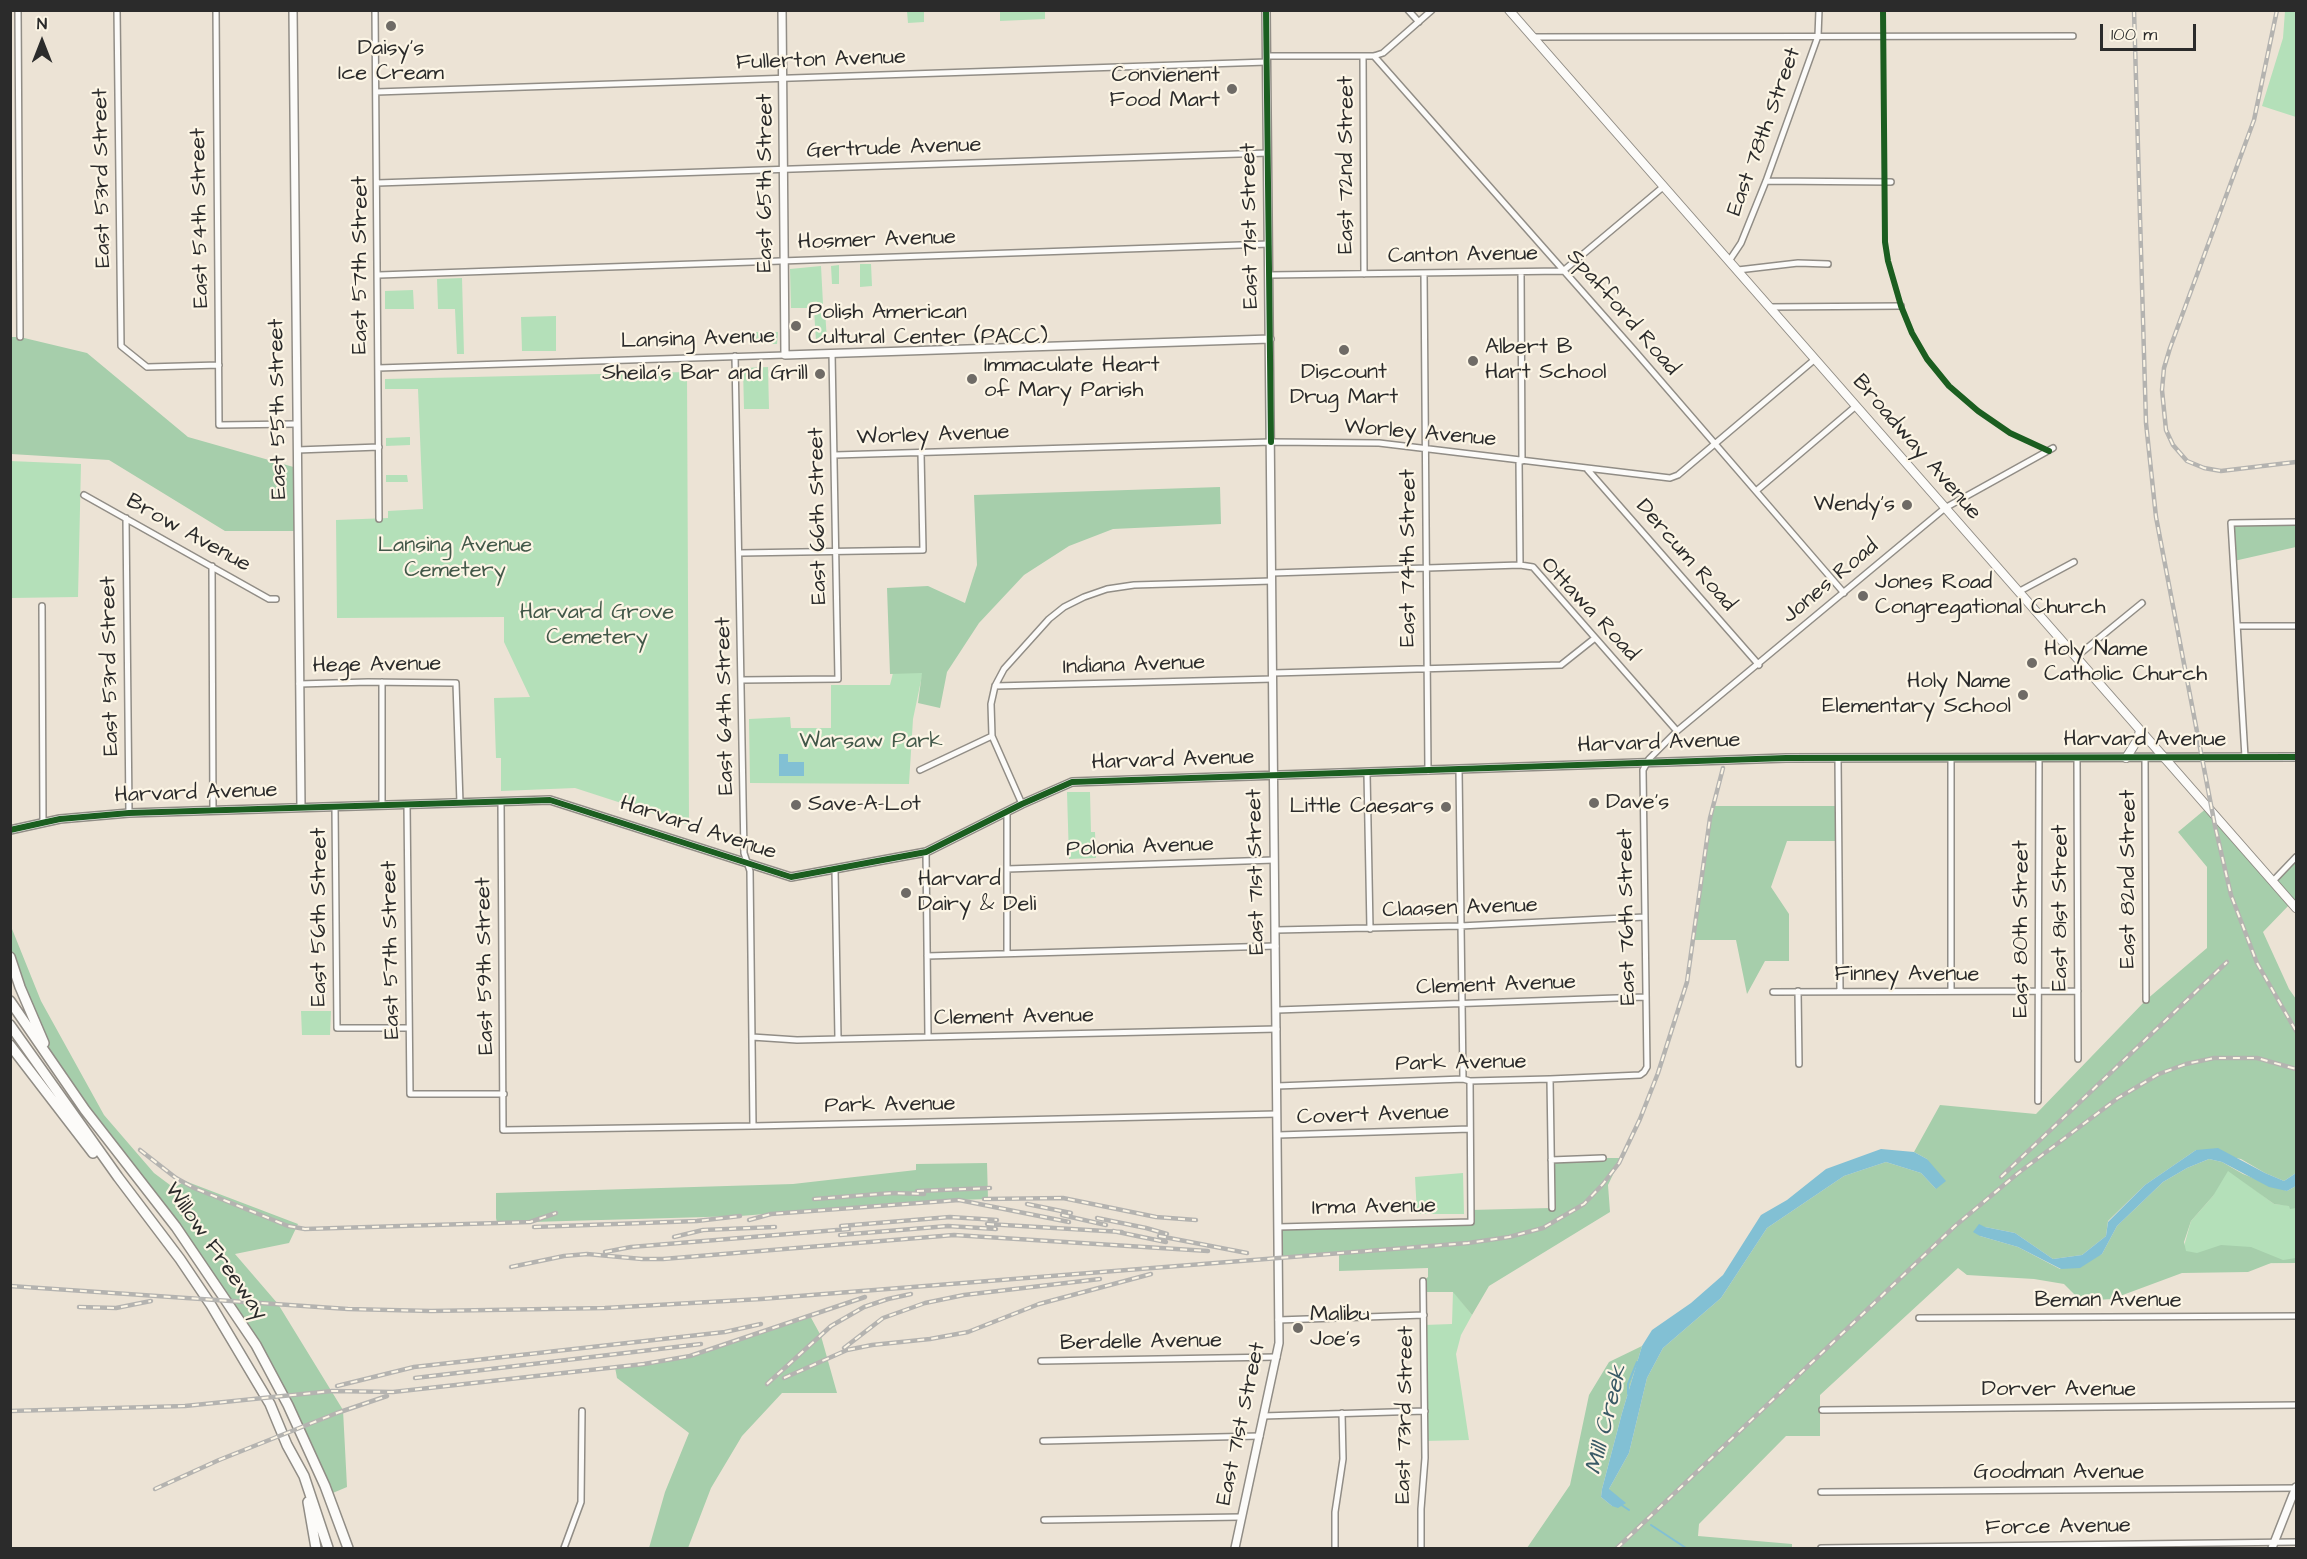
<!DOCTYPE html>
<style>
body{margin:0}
#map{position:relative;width:2307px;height:1559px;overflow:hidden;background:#ece3d5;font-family:"Architects Daughter",sans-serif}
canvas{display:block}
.frame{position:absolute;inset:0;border:12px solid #2b2b2b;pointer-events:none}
.north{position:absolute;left:12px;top:12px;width:60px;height:60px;-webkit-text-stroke:4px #fcf5e5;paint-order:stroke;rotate:0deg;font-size:16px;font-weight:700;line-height:24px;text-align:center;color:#2b2b2b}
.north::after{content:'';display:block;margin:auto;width:21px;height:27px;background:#2b2b2b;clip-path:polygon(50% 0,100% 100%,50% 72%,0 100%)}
.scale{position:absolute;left:2100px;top:24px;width:96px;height:27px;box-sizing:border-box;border:3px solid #2b2b2b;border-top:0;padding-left:8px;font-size:18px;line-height:21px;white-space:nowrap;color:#2b2b2b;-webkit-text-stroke:4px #fcf5e5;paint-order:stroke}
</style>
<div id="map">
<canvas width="2307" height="1559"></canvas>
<div class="frame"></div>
<div class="north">N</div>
<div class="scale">100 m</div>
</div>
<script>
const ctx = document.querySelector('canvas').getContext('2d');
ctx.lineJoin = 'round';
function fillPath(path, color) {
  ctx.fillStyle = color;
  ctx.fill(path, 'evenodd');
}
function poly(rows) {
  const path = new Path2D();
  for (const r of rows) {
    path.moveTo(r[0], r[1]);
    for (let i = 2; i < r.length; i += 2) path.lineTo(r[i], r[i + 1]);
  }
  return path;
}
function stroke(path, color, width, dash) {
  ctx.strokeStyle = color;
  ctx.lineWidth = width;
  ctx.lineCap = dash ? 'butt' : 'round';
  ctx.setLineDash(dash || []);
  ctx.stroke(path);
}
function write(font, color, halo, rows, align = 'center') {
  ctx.font = font + ' "Architects Daughter",sans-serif';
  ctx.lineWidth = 4.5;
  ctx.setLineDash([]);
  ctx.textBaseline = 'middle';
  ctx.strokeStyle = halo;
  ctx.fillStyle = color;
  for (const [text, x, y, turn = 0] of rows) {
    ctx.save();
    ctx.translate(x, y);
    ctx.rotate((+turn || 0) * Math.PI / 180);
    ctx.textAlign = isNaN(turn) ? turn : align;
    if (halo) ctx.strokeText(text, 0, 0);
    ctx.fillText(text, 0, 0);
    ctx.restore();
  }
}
fillPath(poly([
 [907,11,924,11,924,22,908,23],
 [1000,11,1045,11,1045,19,1000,21],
 [2285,11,2296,11,2296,117,2262,106,2283,38],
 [871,264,872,286,860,287,860,264],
 [839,265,839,284,832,284,831,266],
 [821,266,823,304,810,305,809,308,791,308,790,269],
 [462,278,464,354,457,354,455,309,438,309,437,279],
 [413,290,414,309,385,309,385,291],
 [814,310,825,310,827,341,816,341],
 [556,316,556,351,522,351,521,317],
 [778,332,777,344,756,344,756,332],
 [768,367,769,409,744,409,743,368],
 [687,372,689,825,575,788,501,791,501,758,496,758,494,698,530,697,504,642,504,617,337,618,336,520,388,518,388,511,423,509,418,389,385,389,385,379],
 [410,437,410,445,386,446,386,438],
 [10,461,81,464,78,597,11,598],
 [386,475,407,475,408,482,386,482],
 [923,671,913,719,909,784,750,783,749,719,790,717,791,728,831,728,831,685,890,685,893,673],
 [1067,792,1090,792,1091,832,1095,832,1096,858,1069,859],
 [301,1011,331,1011,330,1035,302,1035],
 [2223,1169,2230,1171,2274,1204,2296,1206,2296,1263,2179,1264,2191,1221,2213,1196],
 [1463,1173,1464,1214,1417,1214,1415,1177],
 [1453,1291,1472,1315,1461,1335,1456,1354,1469,1440,1425,1441,1424,1325,1452,1324]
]), '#b4e0b9');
fillPath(poly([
 [10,337,20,337,87,353,188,437,297,468,298,531,225,531,109,460,11,454],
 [1220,487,1221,524,1113,529,1069,546,1024,575,979,623,947,672,940,708,918,703,922,673,890,674,887,588,928,586,965,603,977,565,974,495],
 [2296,522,2296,547,2234,561,2231,523],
 [1713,806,1839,806,1839,841,1787,841,1771,887,1789,914,1789,961,1765,961,1747,994,1736,940,1693,940],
 [2208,807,2272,881,2296,857,2296,908,2291,903,2263,932,2289,989,2296,999,2296,1173,2284,1181,2265,1173,2241,1159,2196,1150,2145,1185,2108,1221,2106,1236,2082,1255,2053,1259,2015,1233,1985,1227,1980,1236,2018,1247,2060,1269,2102,1254,2117,1226,2163,1182,2187,1168,2209,1159,2222,1162,2243,1174,2287,1191,2296,1186,2296,1208,2290,1209,2289,1206,2274,1204,2228,1171,2213,1196,2191,1221,2184,1242,2186,1251,2197,1253,2221,1245,2251,1247,2283,1260,2296,1258,2296,1263,2271,1263,2248,1272,2182,1273,2112,1299,2081,1301,2064,1284,2034,1279,1967,1275,1958,1268,1820,1395,1820,1436,1786,1436,1699,1524,1698,1536,1792,1544,1792,1548,1527,1548,1570,1485,1589,1395,1609,1362,1642,1346,1622,1413,1602,1489,1601,1497,1612,1506,1609,1489,1629,1453,1647,1378,1663,1348,1721,1298,1767,1228,1844,1176,1886,1162,1921,1173,1936,1189,1927,1159,1914,1152,1940,1105,2036,1114,2146,1000,2207,948,2207,867,2178,832],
 [10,924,41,1001,104,1115,154,1173,174,1188,185,1181,298,1224,289,1243,235,1254,278,1304,343,1410,347,1487,328,1495,256,1345,52,1062,11,957],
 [1603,1158,1621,1158,1608,1185,1610,1212,1489,1286,1472,1315,1453,1292,1423,1292,1423,1281,1428,1277,1428,1268,1339,1271,1339,1252,1279,1257,1278,1227,1470,1222,1470,1210,1551,1208,1551,1160],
 [987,1163,988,1199,930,1201,740,1216,497,1223,496,1218,496,1193,793,1184,916,1170,916,1164],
 [809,1314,821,1336,837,1393,782,1393,742,1436,711,1488,688,1548,649,1548,665,1492,689,1433,617,1378,615,1367,690,1356]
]), '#a6ceab');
fillPath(poly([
 [779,754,788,754,788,762,804,762,804,776,779,776],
 [2218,1148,2265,1173,2284,1181,2296,1173,2296,1186,2287,1191,2269,1187,2222,1162,2209,1159,2187,1168,2163,1182,2117,1226,2102,1254,2080,1268,2061,1269,2018,1247,1980,1236,1973,1232,1979,1224,1985,1227,2015,1233,2053,1259,2082,1255,2106,1236,2108,1222,2145,1185,2196,1150],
 [1881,1149,1914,1152,1927,1159,1946,1181,1936,1189,1921,1173,1886,1162,1844,1176,1767,1228,1721,1298,1663,1348,1647,1378,1629,1453,1609,1489,1626,1503,1618,1508,1612,1506,1601,1497,1602,1489,1622,1413,1642,1346,1652,1330,1691,1303,1723,1275,1761,1215,1787,1200,1826,1169]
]), '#82c0d4');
stroke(poly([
 [1628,1394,1628,1384,1637,1362],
 [1620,1504,1629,1510],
 [1651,1525,1686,1548]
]), '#82c0d4', 2);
const street = poly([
 [18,10,20,337],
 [117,10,121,346,147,367,219,365],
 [216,10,219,425,296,424],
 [375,10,379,519],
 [1408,10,1419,22],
 [1533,37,2073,36],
 [1267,56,1374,56,1383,53,1432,10],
 [1363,56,1364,274],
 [1374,56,1633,349,1844,593],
 [376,92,1267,62],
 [1766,181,1891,182],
 [377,183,1268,153],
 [1729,261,1741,243,1766,181,1818,36,1819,10],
 [1738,270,1798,263,1828,264],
 [1521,272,1522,461],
 [1424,273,1428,771],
 [379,275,1269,244],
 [1269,275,1563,271,1663,187],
 [1769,307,1901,306],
 [735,356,744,853,750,871,753,1126],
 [378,368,785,355],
 [297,450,379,447],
 [835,455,1271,442,1379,443,1670,478,1678,475,1814,360],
 [1519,460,1520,565],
 [1587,469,1759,665],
 [1756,491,1856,406],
 [84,495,269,599,276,599],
 [126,518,129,813],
 [740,553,923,550,921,453],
 [212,566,213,811],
 [1272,573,1520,565,1533,567,1677,731],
 [2020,591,2074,562],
 [42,606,43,822],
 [2238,626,2296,626],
 [2076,657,2142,603],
 [1273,673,1561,665,1595,638],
 [741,680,838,679,832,353],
 [382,682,382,805],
 [299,684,368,682,456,683,460,803],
 [995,686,1273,679],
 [2245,757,2231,523,2296,522],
 [1838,758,1840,991],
 [1951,758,1951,991],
 [2077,758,2078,1059],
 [2145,758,2146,1000],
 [920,770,992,736],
 [1459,770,1463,1079],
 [1367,773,1370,929],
 [501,802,503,1130,753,1126,1277,1114],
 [407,804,410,1094,504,1094],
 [1022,804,992,736,991,704,995,686,1004,669,1049,619,1064,607,1084,597,1107,589,1134,585,1272,581],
 [335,807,337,1028,409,1028],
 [1007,811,1007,952],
 [926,852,928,1037],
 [1007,869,1274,860],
 [835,870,838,1038],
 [2273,881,2296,857],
 [1276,930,1460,926,1645,917],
 [927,956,1276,946],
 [1798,991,1799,1064],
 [1773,992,2078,991],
 [1277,1010,1645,997],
 [752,1037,797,1040,1277,1029],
 [1550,1079,1552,1208],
 [1277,1086,1463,1079,1470,1081,1550,1079,1640,1075,1644,1072,1647,1067,1643,770,1649,759,1677,731,1945,508,2053,448],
 [2038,1101,2039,758],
 [1278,1135,1470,1129],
 [1551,1160,1603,1158],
 [1278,1227,1471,1222,1470,1081],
 [1919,1318,2296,1316],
 [1278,1320,1424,1315],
 [1041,1361,1277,1357],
 [1822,1410,2296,1405],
 [1263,1416,1425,1411],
 [1043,1441,1260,1436],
 [1821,1492,2296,1488],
 [1044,1520,1241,1517],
 [564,1548,581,1502,582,1411],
 [1335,1548,1335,1512,1343,1459,1342,1413],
 [1421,1548,1421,1509,1425,1458,1423,1281],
 [1821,1548,2296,1542]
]);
const secondary = poly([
 [293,10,301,807],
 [782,10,785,355,1270,339],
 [10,830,60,819,129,813,550,800,791,877,926,852,1022,804,1072,782,1786,758,2296,757],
 [1235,1548,1279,1343,1266,10],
 [2272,1548,2296,1487]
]);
const primary = poly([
 [1509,10,2296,908],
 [2126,758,2138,739,2140,730]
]);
const highway = poly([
 [10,957,20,987,44,1043],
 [10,1001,85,1110,176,1227,256,1345,288,1405,325,1486,348,1548],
 [10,1025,118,1177,180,1259,211,1305,270,1404,287,1445,304,1476,328,1548],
 [10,1045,93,1153],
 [308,1502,316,1548]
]);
stroke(street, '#918d86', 8);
stroke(secondary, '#918d86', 10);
stroke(primary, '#918d86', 10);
stroke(highway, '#918d86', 12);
stroke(street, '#fcfbf9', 5);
stroke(secondary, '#fcfbf9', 7);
stroke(primary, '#fcfbf9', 8);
stroke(highway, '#fcfbf9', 9);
const rail = poly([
 [2134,10,2146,423,2156,517,2215,826,2231,895,2257,963,2296,1031],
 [2277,10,2254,120,2170,348,2164,368,2162,390,2166,430,2173,445,2187,461,2204,468,2221,471,2296,462],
 [140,1150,176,1178,194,1188,288,1226,305,1229,530,1222,556,1213],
 [2001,1177,2227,962],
 [917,1191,990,1188],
 [814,1199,893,1193,924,1194],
 [984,1199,1063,1198,1156,1217,1196,1220],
 [1027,1204,1071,1213],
 [1062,1215,1106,1225],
 [1097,1218,1146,1228,1167,1234],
 [749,1220,771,1214,959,1200,1069,1222],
 [987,1224,1122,1232],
 [841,1226,950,1217,997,1220],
 [534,1227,697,1221,740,1216],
 [1113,1231,1166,1242],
 [840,1235,948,1226,996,1229],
 [1159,1236,1247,1253],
 [674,1237,703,1230,775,1227],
 [605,1252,631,1247,849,1229],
 [511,1267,564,1256,587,1254,642,1259,663,1259,954,1235,1208,1251],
 [10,1286,348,1309,431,1311,605,1308,761,1299,1468,1243,1509,1237,1543,1228,1584,1204,1603,1184,1619,1163,1640,1119,1658,1073,1687,982,1710,818,1723,768],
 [79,1307,116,1308,151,1301],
 [844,1348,883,1318,925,1303,964,1295,1100,1279],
 [415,1378,701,1344],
 [784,1378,847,1350,872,1345,930,1339,968,1332,1039,1304,1151,1274],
 [767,1384,831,1326,864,1307,888,1299,911,1294],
 [337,1386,414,1367,725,1332,761,1324],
 [10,1411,185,1406,332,1391,393,1392,644,1364,690,1356,865,1297],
 [155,1489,219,1460,337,1413,387,1396],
 [1617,1548,1955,1226,2017,1174,2118,1098,2159,1074,2186,1064,2214,1058,2257,1058,2296,1069]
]);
stroke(rail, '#b4b3b0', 4.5);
stroke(rail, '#fcf5e5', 2, [7]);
stroke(poly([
 [1266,10,1271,442],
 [1883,10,1885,242,1888,261,1901,306,1912,333,1927,359,1949,386,1978,411,2010,433,2049,451],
 [10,830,60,819,129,813,550,800,791,877,926,852,1022,804,1072,782,1786,758,2296,757]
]), '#1b5e20', 6);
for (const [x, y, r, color] of [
 [391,26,6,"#6f6b66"],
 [1232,89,6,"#6f6b66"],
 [796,326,6,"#6f6b66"],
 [1344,350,6,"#6f6b66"],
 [1473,361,6,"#6f6b66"],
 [820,374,6,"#6f6b66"],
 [972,379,6,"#6f6b66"],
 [1907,505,6,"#6f6b66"],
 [1863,596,6,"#6f6b66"],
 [2032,663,6,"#6f6b66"],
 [2023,695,6,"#6f6b66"],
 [1594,803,6,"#6f6b66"],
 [796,805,6,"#6f6b66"],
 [1446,807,6,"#6f6b66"],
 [906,893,6,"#6f6b66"],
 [1298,1328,6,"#6f6b66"]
]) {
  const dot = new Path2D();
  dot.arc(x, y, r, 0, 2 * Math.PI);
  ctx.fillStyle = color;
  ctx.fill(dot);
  stroke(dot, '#fcf5e5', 2);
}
write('22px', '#2b2b2b', '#fcf5e5', [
 ["Daisy's",391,49,"center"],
 ["Ice Cream",391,74,"center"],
 ["Convienent",1220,76,"right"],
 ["Food Mart",1220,101,"right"],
 ["Polish American",808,313],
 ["Cultural Center (PACC)",808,338],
 ["Albert B",1485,348],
 ["Hart School",1485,373],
 ["Immaculate Heart",984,366],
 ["of Mary Parish",984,391],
 ["Discount",1344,373,"center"],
 ["Drug Mart",1344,398,"center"],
 ["Sheila's Bar and Grill",808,374,"right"],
 ["Wendy's",1895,505,"right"],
 ["Jones Road",1875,583],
 ["Congregational Church",1875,608],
 ["Holy Name",2044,650],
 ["Catholic Church",2044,675],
 ["Holy Name",2011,682,"right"],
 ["Elementary School",2011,707,"right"],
 ["Dave's",1606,803],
 ["Save-A-Lot",808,805],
 ["Little Caesars",1434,807,"right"],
 ["Harvard",918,880],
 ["Dairy & Deli",918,905],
 ["Malibu",1310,1315],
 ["Joe's",1310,1340]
], 'left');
write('22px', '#2b2b2b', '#fcf5e5', [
 ["Fullerton Avenue",821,61,-2],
 ["East 78th Street",1765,132,-70],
 ["Gertrude Avenue",894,149,-2],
 ["East 72nd Street",1347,165,-90],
 ["East 53rd Street",103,178,-91],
 ["East 65th Street",766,183,-90],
 ["East 54th Street",201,218,-91],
 ["East 71st Street",1251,226,-91],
 ["Hosmer Avenue",877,241,-2],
 ["Canton Avenue",1463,256,-1],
 ["East 57th Street",361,265,-90],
 ["Spafford Road",1622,313,49],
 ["Lansing Avenue",698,340,-2],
 ["East 55th Street",279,409,-91],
 ["Worley Avenue",1420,434,5],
 ["Worley Avenue",933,436,-2],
 ["Broadway Avenue",1916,448,49],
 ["East 66th Street",819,516,-91],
 ["Brow Avenue",188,534,29],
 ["Dercum Road",1685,556,49],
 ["East 74th Street",1409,558,-90],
 ["Jones Road",1831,582,-40],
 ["Ottawa Road",1589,610,47],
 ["East 53rd Street",111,666,-91],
 ["Hege Avenue",377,666,-1],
 ["Indiana Avenue",1134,666,-2],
 ["East 64th Street",726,706,-91],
 ["Harvard Avenue",2145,740],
 ["Harvard Avenue",1659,744,-2],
 ["Harvard Avenue",1173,761,-2],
 ["Harvard Avenue",196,794,-2],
 ["Harvard Avenue",698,829,18],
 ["Polonia Avenue",1140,848,-2],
 ["East 71st Street",1257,872,-91],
 ["East 82nd Street",2129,879,-90],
 ["East 81st Street",2061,908,-90],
 ["Claasen Avenue",1460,909,-2],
 ["East 56th Street",320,917,-90],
 ["East 76th Street",1628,917,-91],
 ["East 80th Street",2022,929,-90],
 ["East 57th Street",392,950,-91],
 ["East 59th Street",486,966,-91],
 ["Finney Avenue",1907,975],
 ["Clement Avenue",1496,986,-2],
 ["Clement Avenue",1014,1018,-1],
 ["Park Avenue",1461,1064,-1],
 ["Park Avenue",890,1106,-1],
 ["Covert Avenue",1373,1116,-2],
 ["Irma Avenue",1374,1208,-1],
 ["Willow Freeway",215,1252,55],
 ["Beman Avenue",2108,1301],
 ["Berdelle Avenue",1141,1343,-1],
 ["Dorver Avenue",2059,1390],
 ["East 73rd Street",1406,1415,-89],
 ["East 71st Street",1242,1424,-78],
 ["Goodman Avenue",2059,1473],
 ["Force Avenue",2058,1528,-1]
]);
write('22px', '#425849', '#fcf5e5', [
 ["Lansing Avenue",455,546],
 ["Cemetery",455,571],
 ["Harvard Grove",597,613],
 ["Cemetery",597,638],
 ["Warsaw Park",871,742]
]);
write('italic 24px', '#3a5a66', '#fcf5e5', [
 ["Mill Creek",1608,1420,-76]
]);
</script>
